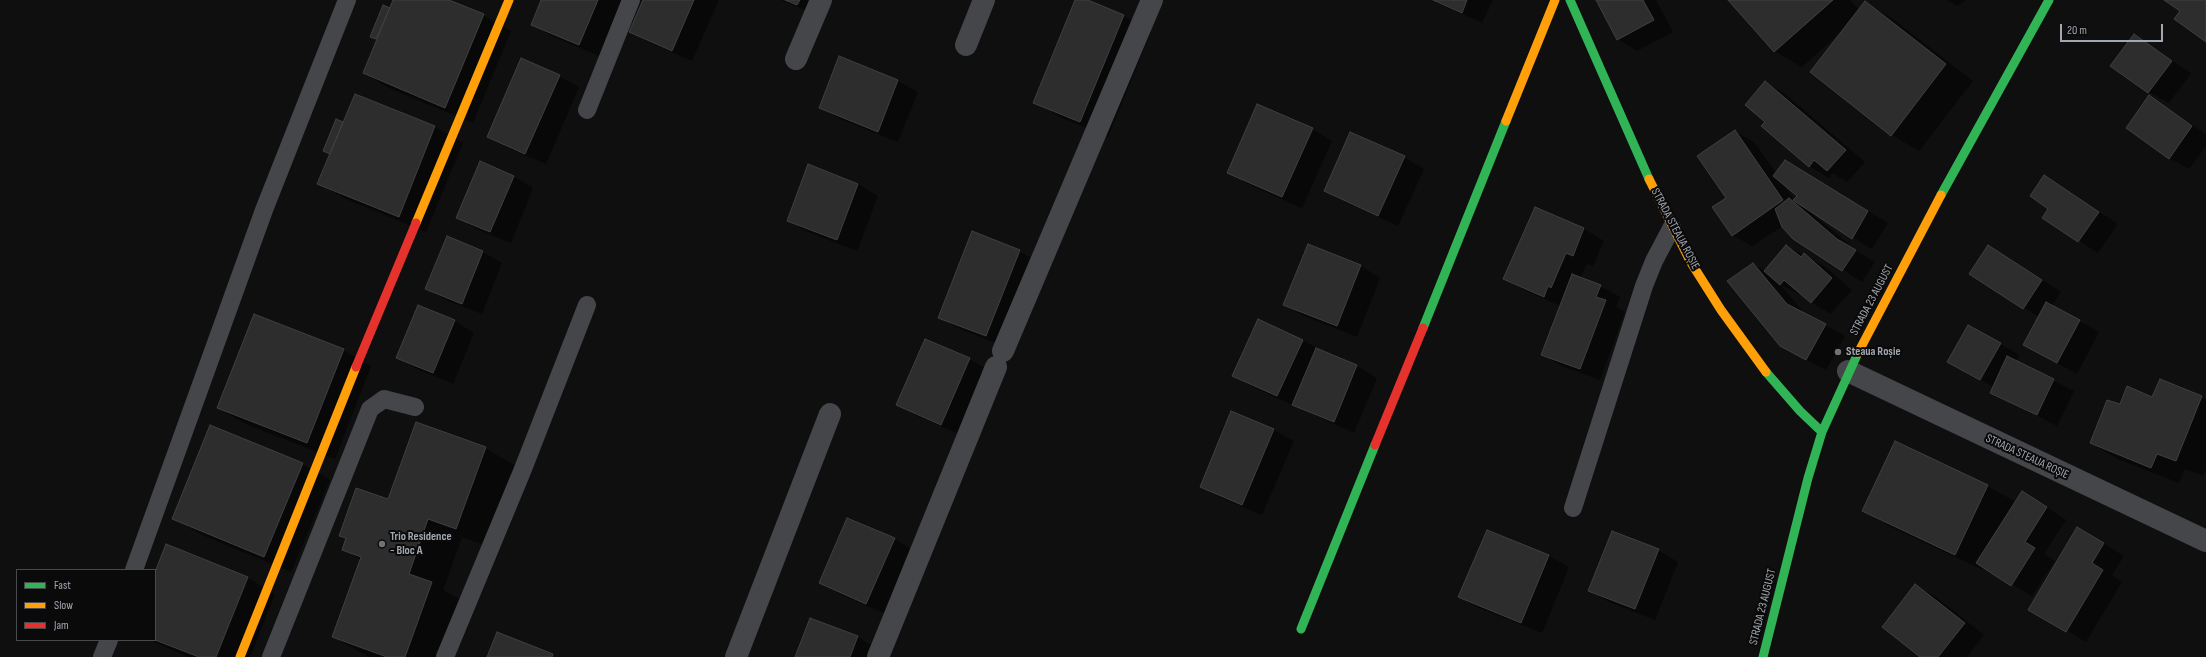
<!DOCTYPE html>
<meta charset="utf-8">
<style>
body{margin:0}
#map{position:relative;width:2206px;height:657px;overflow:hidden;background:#0f0f10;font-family:"Sofia Sans Condensed",sans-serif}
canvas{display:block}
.legend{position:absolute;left:16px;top:569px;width:140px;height:72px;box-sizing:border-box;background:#0a0a0b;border:1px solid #47494d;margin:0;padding:5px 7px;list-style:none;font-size:12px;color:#a2a8b0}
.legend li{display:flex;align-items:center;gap:8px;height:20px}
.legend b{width:20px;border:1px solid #47494d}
.scale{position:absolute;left:2060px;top:24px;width:103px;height:18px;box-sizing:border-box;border:2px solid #a2a8b0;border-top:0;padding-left:5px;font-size:12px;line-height:14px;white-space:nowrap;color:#a2a8b0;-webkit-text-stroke:3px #0a0a0b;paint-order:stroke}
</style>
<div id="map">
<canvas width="2206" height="657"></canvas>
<ul class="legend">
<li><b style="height:5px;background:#30b455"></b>Fast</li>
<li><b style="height:5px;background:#ff9f0a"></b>Slow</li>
<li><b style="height:5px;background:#e5322d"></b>Jam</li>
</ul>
<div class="scale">20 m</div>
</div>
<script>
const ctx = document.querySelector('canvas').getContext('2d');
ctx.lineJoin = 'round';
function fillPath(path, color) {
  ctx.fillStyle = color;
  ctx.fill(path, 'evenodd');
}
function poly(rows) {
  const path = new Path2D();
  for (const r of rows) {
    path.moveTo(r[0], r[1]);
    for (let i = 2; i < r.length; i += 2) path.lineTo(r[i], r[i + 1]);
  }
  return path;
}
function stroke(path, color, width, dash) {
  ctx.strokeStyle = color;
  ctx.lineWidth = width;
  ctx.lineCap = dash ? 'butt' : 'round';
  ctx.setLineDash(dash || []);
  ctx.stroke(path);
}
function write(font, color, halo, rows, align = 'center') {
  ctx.font = font + ' "Sofia Sans Condensed",sans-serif';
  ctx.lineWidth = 4;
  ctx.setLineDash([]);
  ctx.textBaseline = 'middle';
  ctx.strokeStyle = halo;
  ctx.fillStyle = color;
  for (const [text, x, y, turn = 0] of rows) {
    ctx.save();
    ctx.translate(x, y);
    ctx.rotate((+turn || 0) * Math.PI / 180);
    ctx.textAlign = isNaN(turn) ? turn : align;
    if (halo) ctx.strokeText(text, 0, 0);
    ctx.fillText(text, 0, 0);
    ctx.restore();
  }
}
fillPath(poly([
 [394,0,447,0,483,15,511,31,473,123,391,89,364,73,377,40,371,36,390,9],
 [543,0,622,0,599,56,552,36,532,25],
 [644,0,719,0,692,61,650,43,630,31],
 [781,0,825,0,818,16],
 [1076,0,1085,0,1124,16,1151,32,1108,137,1062,118,1035,102],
 [1431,0,1493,0,1482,23],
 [1597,0,1656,0,1673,32,1637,51,1618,39],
 [1730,0,1850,0,1859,10,1865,3,1893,19,1973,81,1919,151,1892,135,1839,34,1802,67,1774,51],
 [1947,0,1966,0,1957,6],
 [2134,35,2191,73,2169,103,2149,92],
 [840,58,898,81,918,92,898,142,840,119,820,108],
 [559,76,579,87,546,164,508,148,488,136],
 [1765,82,1785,94,1865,162,1847,182,1832,173,1829,178,1809,166,1766,122],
 [355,95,435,127,463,143,426,232,346,199,319,183,331,154,337,120,344,123],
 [2149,97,2206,134,2206,146,2189,169,2169,158],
 [1312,129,1332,141,1302,208,1248,184,1228,172],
 [1735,131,1755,143,1776,173,1805,173,1888,223,1872,249,1808,210,1857,251,1875,262,1862,282,1794,238,1783,226,1752,246,1732,235,1727,198],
 [1784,185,1798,196,1806,209,1797,204],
 [1350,134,1404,157,1424,169,1398,226,1345,202,1325,191],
 [809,166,858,184,878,196,857,251,808,232,788,221],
 [513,176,533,188,511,243,477,229,458,218],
 [2044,176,2118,224,2098,253,2044,218,2050,208],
 [1536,208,1584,229,1604,241,1593,266,1587,264,1580,278,1600,286,1620,297,1616,307,1625,312,1600,380,1562,366,1543,355,1561,306,1524,290,1504,278],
 [447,238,483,252,502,263,482,314,446,300,426,289],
 [1308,245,1361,266,1380,278,1357,337,1304,316,1284,305],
 [1787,246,1824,266,1852,290,1831,314,1811,302,1802,294,1800,295,1780,284,1805,314,1845,336,1826,370,1801,357,1753,264,1765,271],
 [1019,251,1039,262,1006,347,960,329,940,318],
 [2008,258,2061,292,2052,306,2099,332,2077,374,2044,356,2039,317,1971,274],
 [1259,320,1303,340,1323,352,1357,366,1377,378,1354,433,1253,387,1233,376],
 [454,321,474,333,453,384,417,369,397,357],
 [2000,344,2020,355,2016,362,2074,391,2057,426,1991,392,1993,387,1948,361],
 [343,350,371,366,335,459,246,424,218,408],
 [969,359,989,370,961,435,917,416,898,405],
 [2201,397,2206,400,2206,470,2203,476,2185,469,2179,483,2118,459,2091,443,2120,406,2153,398],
 [1232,412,1274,430,1294,441,1262,515,1221,498,1201,486],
 [485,448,518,467,489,547,462,537,443,590,465,602,445,657,369,657,333,637,361,560,344,549,347,539,340,535,388,501],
 [302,464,330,480,291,572,200,534,173,518],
 [1987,486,2016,502,2042,504,2066,520,2044,554,2055,561,2032,596,1984,567,1983,570,1891,527,1864,511],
 [1487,531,1549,556,1569,567,1542,633,1479,608,1459,597],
 [894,539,914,550,886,614,840,594,820,583],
 [2098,540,2124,556,2112,575,2122,582,2086,642,2030,609],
 [167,546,248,578,275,594,250,657,188,657,150,640,155,640,155,575],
 [1658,550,1678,562,1655,620,1609,602,1589,590],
 [1916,586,1936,597,1984,635,1967,657,1921,657],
 [811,619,858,637,878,649,874,657,796,657]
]), '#0007');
const building = poly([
 [393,0,449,0,484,14,445,108,363,73,393,0],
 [541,0,598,0,579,45,531,25,541,0],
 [643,0,694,0,672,51,629,32,643,0],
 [785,0,800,0,797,5,785,0],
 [1075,0,1088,0,1124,15,1080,122,1033,103,1075,0],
 [1433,0,1467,0,1462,13,1433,0],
 [1596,0,1643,0,1654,20,1617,40,1596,0],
 [1728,0,1833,0,1774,52,1728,0],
 [2164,0,2206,0,2206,42,2174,19,2180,11,2164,0],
 [1865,1,1946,64,1891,136,1810,72,1865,1],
 [383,5,390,8,376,39,370,37,383,5],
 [2134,34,2172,61,2148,93,2110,66,2134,34],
 [839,56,898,80,878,132,819,108,839,56],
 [521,58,560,75,525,154,487,137,521,58],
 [1765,81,1846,150,1827,171,1814,160,1809,167,1761,126,1765,122,1745,105,1765,81],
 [355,94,435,126,399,217,317,184,355,94],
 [2149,95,2192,126,2169,159,2126,128,2149,95],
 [1257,104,1313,128,1282,197,1227,173,1257,104],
 [336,119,343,122,330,154,323,151,336,119],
 [1735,130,1783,200,1732,236,1712,207,1726,198,1697,156,1735,130],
 [1350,132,1405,156,1378,216,1324,191,1350,132],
 [1785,160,1868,211,1852,239,1793,200,1797,196,1773,176,1785,160],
 [480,161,514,176,490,232,456,218,480,161],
 [808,164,858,184,837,240,787,221,808,164],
 [2044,175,2099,212,2078,242,2042,218,2048,209,2030,196,2044,175],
 [1789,198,1837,239,1856,250,1842,271,1793,239,1782,227,1775,209,1789,198],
 [1535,207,1584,228,1573,256,1566,253,1551,288,1548,286,1544,297,1503,279,1535,207],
 [972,231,1020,250,986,336,938,318,972,231],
 [447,236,483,251,462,304,425,289,447,236],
 [1308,244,1361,265,1337,326,1283,305,1308,244],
 [1786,245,1801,257,1804,253,1832,278,1811,303,1784,280,1780,285,1764,271,1786,245],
 [1988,245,2042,280,2023,309,1969,274,1988,245],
 [1753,263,1787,304,1826,324,1806,360,1780,346,1727,281,1753,263],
 [1572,274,1601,285,1596,297,1606,300,1580,369,1541,355,1572,274],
 [2046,302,2080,320,2057,363,2023,345,2046,302],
 [418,305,455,320,433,373,396,358,418,305],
 [254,314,344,349,307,443,217,408,254,314],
 [1258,319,1303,340,1277,396,1232,376,1258,319],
 [1968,325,2001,343,1980,380,1947,362,1968,325],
 [925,339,970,358,941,425,896,405,925,339],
 [1316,348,1357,365,1334,422,1292,405,1316,348],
 [2007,356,2054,379,2037,415,1990,393,2007,356],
 [2160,379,2202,396,2176,461,2157,454,2151,468,2090,443,2107,400,2120,404,2127,386,2152,397,2160,379],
 [1231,411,1274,429,1242,505,1200,487,1231,411],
 [416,422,486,447,456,529,428,519,409,574,432,582,405,657,387,657,332,637,361,557,342,550,346,538,339,536,356,488,388,499,416,422],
 [210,425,303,463,264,557,172,519,210,425],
 [1895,441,1988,485,1955,555,1862,511,1895,441],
 [2022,491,2047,507,2025,542,2035,548,2011,586,1976,563,2022,491],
 [847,518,895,538,866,604,819,583,847,518],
 [2077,527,2104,543,2092,563,2103,570,2066,632,2028,610,2077,527],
 [1487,530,1549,555,1521,623,1458,597,1487,530],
 [1612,531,1659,549,1635,609,1588,591,1612,531],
 [166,544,248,577,216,657,199,657,155,640,155,572,166,544],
 [1915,584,1965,623,1938,657,1920,657,1882,627,1915,584],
 [810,618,858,636,850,657,795,657,810,618],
 [497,632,553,654,552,657,487,657,497,632]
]);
fillPath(building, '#2d2d2e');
stroke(building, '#3f4043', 1);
stroke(poly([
 [587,110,631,0],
 [1573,508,1644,286,1654,261,1672,227],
 [134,570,264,210,347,0],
 [102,657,109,640],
 [271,657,370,409,384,399,415,407],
 [445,657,523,469,587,305]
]), '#444649', 18);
stroke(poly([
 [966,45,984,0],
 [796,59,821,0],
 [1003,351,1152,0],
 [1848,371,2206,541],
 [736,657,830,414],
 [878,657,996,367]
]), '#444649', 22);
stroke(poly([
 [1570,0,1649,179],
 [1941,195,2049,0],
 [1423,328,1506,121],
 [1766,372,1800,411,1822,432],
 [1301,629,1375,445],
 [1763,657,1808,478,1822,432,1858,353]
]), '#30b455', 9);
stroke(poly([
 [1506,121,1555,0],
 [1649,179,1690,261,1721,310,1766,372],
 [416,223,509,0],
 [1858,353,1941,195],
 [240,657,356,367]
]), '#ff9f0a', 9);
stroke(poly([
 [356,367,416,223],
 [1375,445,1423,328]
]), '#e5322d', 9);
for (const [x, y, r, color] of [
 [1838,352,4,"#6f7278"],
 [382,544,4,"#6f7278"]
]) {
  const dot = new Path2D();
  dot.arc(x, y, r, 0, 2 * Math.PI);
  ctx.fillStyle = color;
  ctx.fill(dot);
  stroke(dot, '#0a0a0b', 1.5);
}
write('12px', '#a2a8b0', '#0a0a0b', [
 ["STRADA STEAUA ROȘIE",1675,229,62],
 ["STRADA 23 AUGUST",1872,300,-62],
 ["STRADA STEAUA ROȘIE",2027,457,25],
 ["STRADA 23 AUGUST",1763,607,-76]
]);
write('bold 12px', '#a2a8b0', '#0a0a0b', [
 ["Steaua Roșie",1846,352],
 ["Trio Residence",390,537],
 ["- Bloc A",390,551]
], 'left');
</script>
